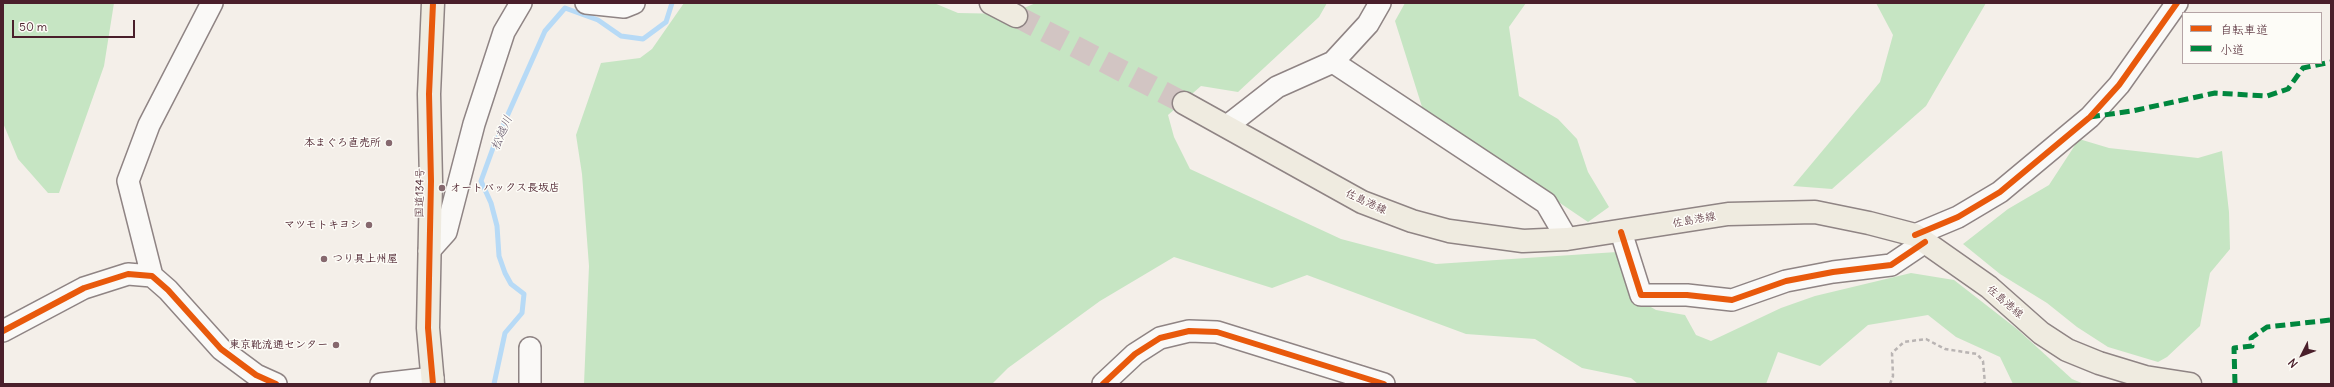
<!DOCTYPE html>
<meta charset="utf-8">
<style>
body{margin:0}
#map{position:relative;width:2334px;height:387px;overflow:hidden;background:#f4efe9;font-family:Delius,"Klee One",sans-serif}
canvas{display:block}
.frame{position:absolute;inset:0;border:4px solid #4a1f2b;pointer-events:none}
.legend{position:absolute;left:2182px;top:12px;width:140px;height:52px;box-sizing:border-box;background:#fdfcf7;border:1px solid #b5a4a5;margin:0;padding:5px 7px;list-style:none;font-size:12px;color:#4a1f2b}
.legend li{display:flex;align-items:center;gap:8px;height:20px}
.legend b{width:20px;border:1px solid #b5a4a5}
.north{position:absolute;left:2282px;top:335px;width:40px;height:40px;-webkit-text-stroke:3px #fdfcf7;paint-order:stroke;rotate:228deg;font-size:11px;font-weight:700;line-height:16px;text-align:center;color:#4a1f2b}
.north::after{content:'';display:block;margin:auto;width:14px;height:18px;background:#4a1f2b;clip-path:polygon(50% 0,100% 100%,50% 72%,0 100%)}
.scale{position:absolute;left:12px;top:20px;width:123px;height:18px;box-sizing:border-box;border:2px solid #4a1f2b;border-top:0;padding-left:5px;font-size:12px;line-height:14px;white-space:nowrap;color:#4a1f2b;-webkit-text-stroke:3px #fdfcf7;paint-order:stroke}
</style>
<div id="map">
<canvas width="2334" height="387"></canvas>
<div class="frame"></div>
<ul class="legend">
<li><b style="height:5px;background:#e8590c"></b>自転車道</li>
<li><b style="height:5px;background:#00873e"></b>小道</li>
</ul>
<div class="north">N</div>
<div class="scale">50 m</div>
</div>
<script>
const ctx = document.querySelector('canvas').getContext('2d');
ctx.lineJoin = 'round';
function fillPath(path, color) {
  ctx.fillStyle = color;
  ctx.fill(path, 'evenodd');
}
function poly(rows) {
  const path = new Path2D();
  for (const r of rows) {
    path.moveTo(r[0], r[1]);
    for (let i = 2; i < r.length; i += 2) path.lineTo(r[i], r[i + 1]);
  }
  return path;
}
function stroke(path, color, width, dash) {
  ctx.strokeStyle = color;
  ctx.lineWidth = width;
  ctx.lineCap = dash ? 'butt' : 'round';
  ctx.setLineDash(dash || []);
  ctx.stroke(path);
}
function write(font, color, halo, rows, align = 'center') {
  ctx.font = font + ' Delius,"Klee One",sans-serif';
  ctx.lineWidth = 3;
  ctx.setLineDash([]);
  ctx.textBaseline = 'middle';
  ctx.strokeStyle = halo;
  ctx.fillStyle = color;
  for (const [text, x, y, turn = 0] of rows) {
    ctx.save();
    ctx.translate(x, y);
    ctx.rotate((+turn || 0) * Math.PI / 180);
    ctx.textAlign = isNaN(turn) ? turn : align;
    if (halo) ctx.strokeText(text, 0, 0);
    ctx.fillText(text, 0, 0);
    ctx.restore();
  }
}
fillPath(poly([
 [3,3,114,3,104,66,59,193,48,193,18,159,3,123],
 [684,3,934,3,958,13,1009,14,1036,3,1327,3,1319,17,1238,92,1201,86,1168,115,1174,137,1190,169,1341,239,1436,264,1617,252,1630,295,1656,310,1685,315,1696,335,1711,341,1781,308,1815,296,1911,273,1954,280,2017,329,2072,379,2084,384,2013,384,2000,357,1956,337,1928,315,1868,325,1820,366,1778,352,1766,384,1638,384,1631,378,1582,368,1535,339,1466,334,1307,275,1272,288,1174,257,1100,301,1008,368,992,384,584,384,589,266,582,174,576,135,601,63,640,58,652,49],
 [1405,3,1526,3,1509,27,1519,96,1558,119,1577,139,1588,172,1609,207,1588,222,1423,110,1395,21],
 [1876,3,1986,3,1926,106,1832,189,1793,186,1880,82,1893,35],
 [2079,139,2109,148,2198,158,2222,151,2229,212,2230,249,2210,273,2200,326,2167,357,2158,362,2108,347,2077,327,2047,303,2000,274,1963,244,2008,209,2049,185]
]), '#c6e5c3');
stroke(poly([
 [494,384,505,333,522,313,524,294,511,284,505,273,499,256,497,226,491,203,481,181,493,148,545,31,565,8,598,20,621,36,643,39,666,22,672,3]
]), '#b7daf6', 5);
stroke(poly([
 [1016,16,1184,103]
]), '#d2c5c3', 22, [22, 11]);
const minor = poly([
 [586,3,624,7,634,3],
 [1333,62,1546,203,1567,239],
 [1227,126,1277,87,1333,62,1368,24,1380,3],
 [1621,232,1641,295,1687,295,1732,300,1786,281,1833,272,1891,265,1925,242],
 [1915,235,1958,217,2000,192,2090,117,2119,85,2177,3],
 [429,251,446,232,474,124,504,32,521,3],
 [152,276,128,181,149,125,212,3],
 [3,331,84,288,128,274,152,276,168,290,221,349,256,375,276,384],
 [381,384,433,378],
 [530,384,530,348],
 [1103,384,1135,354,1160,338,1189,331,1217,332,1384,384]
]);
const major = poly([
 [991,3,1016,16],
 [1184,103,1362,202,1412,221,1449,231,1523,241,1567,239,1728,214,1815,212,1869,223,1915,235,1989,287,2041,333,2067,350,2099,363,2145,377,2190,384]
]);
const highway = poly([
 [433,3,429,94,431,181,428,328,433,384]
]);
stroke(minor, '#8f8484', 24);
stroke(major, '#8f8484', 25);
stroke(highway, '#8f8484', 25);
stroke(poly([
 [1890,384,1893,376,1892,353,1904,342,1926,339,1945,349,1977,354,1983,361,1985,384]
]), '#b9b4b3', 2.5, [4, 3]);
stroke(minor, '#faf9f7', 21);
stroke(major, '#efebe0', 22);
stroke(highway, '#efebe0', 22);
stroke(poly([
 [2090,117,2132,111,2215,93,2267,96,2288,89,2303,68,2331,62],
 [2235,384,2234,348,2252,346,2251,338,2267,327,2331,320]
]), '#00873e', 5, [10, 5]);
stroke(poly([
 [433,3,429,94,431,181,428,328,433,384],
 [1621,232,1641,295,1687,295,1732,300,1786,281,1833,272,1891,265,1925,242],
 [1915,235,1958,217,2000,192,2090,117,2119,85,2177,3],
 [3,331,84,288,128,274,152,276,168,290,221,349,256,375,276,384],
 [1103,384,1135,354,1160,338,1189,331,1217,332,1384,384]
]), '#e8590c', 6);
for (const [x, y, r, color] of [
 [389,143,4,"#86686e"],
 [442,188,4,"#86686e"],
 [369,225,4,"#86686e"],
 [324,259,4,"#86686e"],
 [336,345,4,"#86686e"]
]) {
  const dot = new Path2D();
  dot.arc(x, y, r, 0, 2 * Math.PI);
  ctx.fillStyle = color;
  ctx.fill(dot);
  stroke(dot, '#fdfcf7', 1.5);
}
write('bold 11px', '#4a1f2b', '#fdfcf7', [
 ["本まぐろ直売所",381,143],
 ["オートバックス長坂店",450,188,"left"],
 ["マツモトキヨシ",361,225],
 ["つり具上州屋",332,259,"left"],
 ["東京靴流通センター",328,345]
], 'right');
write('11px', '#4a1f2b', '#fdfcf7', [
 ["国道134号",420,193,-89],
 ["佐島港線",1366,202,25],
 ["佐島港線",1694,220,-10],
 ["佐島港線",2005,302,41]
]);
write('italic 12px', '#635469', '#fdfcf7', [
 ["松越川",502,133,-67]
]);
</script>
